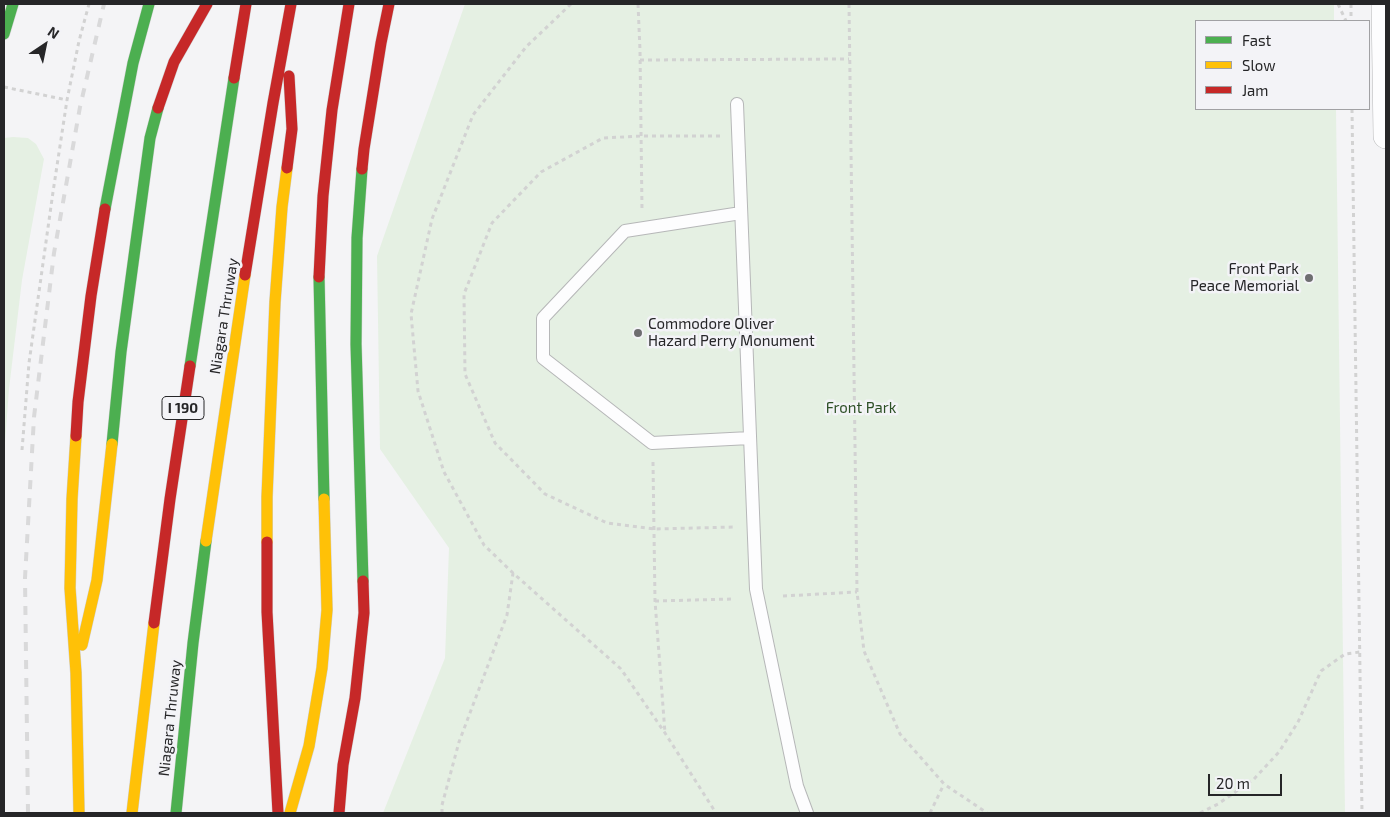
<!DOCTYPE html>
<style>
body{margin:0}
#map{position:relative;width:1390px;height:817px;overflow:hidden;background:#f4f4f6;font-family:"Exo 2",sans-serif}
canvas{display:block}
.frame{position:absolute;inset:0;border:5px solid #262628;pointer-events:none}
.legend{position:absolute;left:1195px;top:20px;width:175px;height:90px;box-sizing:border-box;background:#f3f3f7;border:1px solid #a1a1a4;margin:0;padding:6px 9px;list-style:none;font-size:15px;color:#262628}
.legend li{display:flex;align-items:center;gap:10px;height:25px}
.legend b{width:25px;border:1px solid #a1a1a4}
.north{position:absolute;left:20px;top:20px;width:50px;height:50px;-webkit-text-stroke:4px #f3f3f7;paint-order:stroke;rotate:34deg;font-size:14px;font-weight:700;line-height:20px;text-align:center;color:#262628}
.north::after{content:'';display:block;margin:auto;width:18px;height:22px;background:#262628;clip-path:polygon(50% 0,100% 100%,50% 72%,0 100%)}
.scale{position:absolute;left:1208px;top:774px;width:74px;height:22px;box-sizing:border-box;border:2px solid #262628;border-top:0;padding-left:6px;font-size:15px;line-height:18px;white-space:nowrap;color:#262628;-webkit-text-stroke:4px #f3f3f7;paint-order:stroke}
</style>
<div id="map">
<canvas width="1390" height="817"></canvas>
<div class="frame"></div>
<ul class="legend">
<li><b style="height:6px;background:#4caf50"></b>Fast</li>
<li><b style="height:6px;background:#ffc107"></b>Slow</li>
<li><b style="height:6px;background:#c62828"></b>Jam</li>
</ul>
<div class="north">N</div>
<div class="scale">20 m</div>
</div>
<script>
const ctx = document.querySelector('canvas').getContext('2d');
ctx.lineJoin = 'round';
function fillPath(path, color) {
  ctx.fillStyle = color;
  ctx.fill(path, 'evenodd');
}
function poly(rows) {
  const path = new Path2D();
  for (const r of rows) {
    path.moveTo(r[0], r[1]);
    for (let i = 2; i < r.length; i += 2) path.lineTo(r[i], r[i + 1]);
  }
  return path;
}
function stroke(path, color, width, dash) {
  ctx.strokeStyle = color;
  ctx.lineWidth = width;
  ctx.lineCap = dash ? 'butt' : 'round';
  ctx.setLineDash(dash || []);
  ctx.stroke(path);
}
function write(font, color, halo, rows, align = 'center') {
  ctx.font = font + ' "Exo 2",sans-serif';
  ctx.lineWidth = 5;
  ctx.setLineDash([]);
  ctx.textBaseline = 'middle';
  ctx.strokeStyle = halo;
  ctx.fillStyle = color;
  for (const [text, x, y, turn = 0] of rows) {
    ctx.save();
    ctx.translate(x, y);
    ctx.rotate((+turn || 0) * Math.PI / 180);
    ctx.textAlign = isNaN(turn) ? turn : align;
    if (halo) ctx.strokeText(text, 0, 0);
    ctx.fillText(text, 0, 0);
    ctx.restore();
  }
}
fillPath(poly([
 [465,4,1334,4,1334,21,1196,21,1196,109,1336,109,1345,813,383,813,445,658,449,548,380,449,377,256],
 [13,137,28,138,36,144,44,159,22,280,9,389,4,456,4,138]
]), '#e5f0e3');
const lane = poly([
 [737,104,756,589,797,786,807,813],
 [741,213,625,231,543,318,543,358,652,443,750,438]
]);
const street = poly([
 [1384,4,1386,136]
]);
const fast = poly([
 [4,34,13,4],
 [362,169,357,238,356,344,363,581],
 [105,209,133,63,149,4],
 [319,277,324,499],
 [190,366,234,78],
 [112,444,121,352,150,138,158,108],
 [176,813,193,643,206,541]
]);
const slow = poly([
 [76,436,72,499,70,588,76,673,79,813],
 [206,541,245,275],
 [267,542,267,497,275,302,282,207,287,168],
 [82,645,97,580,112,444],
 [132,813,154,623],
 [290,813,309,746,322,668,327,610,324,499]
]);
const jam = poly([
 [234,78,246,4],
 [158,108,174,62,207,4],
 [287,168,292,129,289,76],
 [362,169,364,149,381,43,389,4],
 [245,275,273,103,291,4],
 [319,277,323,196,332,110,349,4],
 [76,436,78,402,91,296,105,209],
 [267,542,267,612,278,813],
 [154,623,170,499,190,366],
 [339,813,343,765,355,698,364,613,363,581]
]);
stroke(lane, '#b6b7b8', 14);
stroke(street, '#b6b7b8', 26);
stroke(fast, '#d0d0d1', 12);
stroke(slow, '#d0d0d1', 12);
stroke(jam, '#d0d0d1', 12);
stroke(poly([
 [571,4,526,47,473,115,432,219,411,314,418,391,444,472,484,545,513,573,621,669,665,733,716,813],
 [638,4,640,50,642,210],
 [849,4,857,592,864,651,900,734,944,784,987,813],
 [1338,4,1346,21],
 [1351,4,1351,21],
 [640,60,849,59],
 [4,87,67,100],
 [1352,109,1362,813],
 [720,136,642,136,603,138,541,172,492,223,464,294,465,374,495,443,545,494,607,523,654,529,736,527],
 [22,450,29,363,53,192,67,100,79,41,89,4],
 [653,462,655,601,665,733],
 [783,596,857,592],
 [655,601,732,599],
 [442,813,442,805,459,742,507,615,513,573],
 [930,813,944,784],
 [1200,813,1218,804,1254,779,1279,752,1298,722,1321,671,1345,654,1360,652]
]), '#d2d2d2', 3, [4, 4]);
stroke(lane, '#fdfdfe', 12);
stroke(street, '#fdfdfe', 25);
stroke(fast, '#4caf50', 11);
stroke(slow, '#ffc107', 11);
stroke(jam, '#c62828', 11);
stroke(poly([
 [28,813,25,578,34,417,54,253,80,107,104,4]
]), '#d9d9da', 4, [9, 9]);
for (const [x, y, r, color] of [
 [1309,278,5,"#6e6e70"],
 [638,333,5,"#6e6e70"]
]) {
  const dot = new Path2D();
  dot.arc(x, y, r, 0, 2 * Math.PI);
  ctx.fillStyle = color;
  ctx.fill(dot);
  stroke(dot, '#f3f3f7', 2);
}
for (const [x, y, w] of [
 [183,408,42]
]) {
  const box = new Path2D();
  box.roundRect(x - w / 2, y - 11.5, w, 23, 4);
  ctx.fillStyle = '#f3f3f7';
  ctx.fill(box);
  stroke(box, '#262628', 1);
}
write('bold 14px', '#262628', null, [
 ["I 190",183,408]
]);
write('15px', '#262628', '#f3f3f7', [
 ["Front Park",1299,269],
 ["Peace Memorial",1299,286],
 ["Commodore Oliver",648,324,"left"],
 ["Hazard Perry Monument",648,341,"left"]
], 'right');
write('15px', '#262628', '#f3f3f7', [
 ["Niagara Thruway",224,316,-81],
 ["Niagara Thruway",170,718,-84]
]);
write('15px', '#2d5026', '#f3f3f7', [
 ["Front Park",861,408]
]);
</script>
